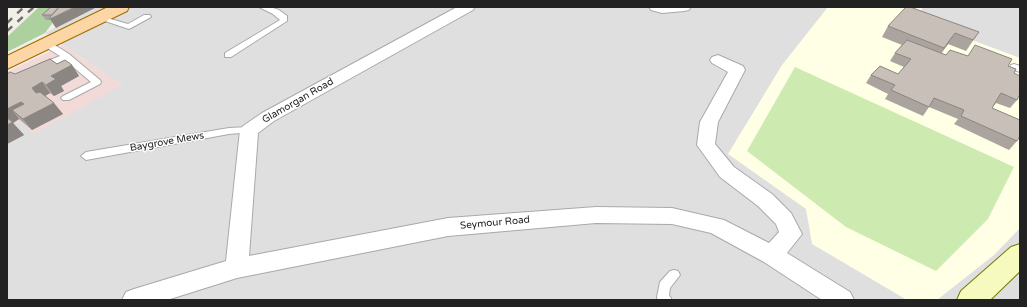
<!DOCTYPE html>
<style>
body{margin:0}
#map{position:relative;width:1027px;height:307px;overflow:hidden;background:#f2efe9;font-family:"Varela Round",sans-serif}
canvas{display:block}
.frame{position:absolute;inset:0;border:8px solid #222;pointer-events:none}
</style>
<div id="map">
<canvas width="1027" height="307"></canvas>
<div class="frame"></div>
</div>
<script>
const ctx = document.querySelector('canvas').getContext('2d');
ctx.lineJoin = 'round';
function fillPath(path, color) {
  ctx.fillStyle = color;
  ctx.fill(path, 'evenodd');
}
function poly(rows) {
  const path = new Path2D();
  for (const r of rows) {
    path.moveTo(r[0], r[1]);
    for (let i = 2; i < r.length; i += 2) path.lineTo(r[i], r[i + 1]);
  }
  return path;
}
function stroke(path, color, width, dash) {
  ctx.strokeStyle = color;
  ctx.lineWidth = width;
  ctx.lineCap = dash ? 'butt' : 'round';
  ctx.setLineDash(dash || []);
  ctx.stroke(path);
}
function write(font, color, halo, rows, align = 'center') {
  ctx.font = font + ' "Varela Round",sans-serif';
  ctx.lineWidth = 3;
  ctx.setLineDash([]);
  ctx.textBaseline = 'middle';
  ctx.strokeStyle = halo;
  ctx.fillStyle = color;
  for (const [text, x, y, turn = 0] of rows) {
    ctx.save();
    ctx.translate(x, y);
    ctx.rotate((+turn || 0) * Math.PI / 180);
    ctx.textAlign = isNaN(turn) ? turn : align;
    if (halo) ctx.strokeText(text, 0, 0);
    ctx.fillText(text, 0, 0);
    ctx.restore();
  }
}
fillPath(poly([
 [97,7,1020,7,1020,300,7,300,7,119,19,121,122,85,45,33]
]), '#e0dfdf');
fillPath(poly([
 [63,45,122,85,34,134,19,121,12,124,7,119,7,72]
]), '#f2dad9');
fillPath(poly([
 [828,7,923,7,916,19,1020,58,1020,228,994,255,937,300,907,300,812,244,806,209,728,154,782,65]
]), '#ffffe5');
fillPath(poly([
 [795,67,1014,167,988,219,936,271,846,227,747,151]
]), '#cdebb0');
fillPath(poly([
 [39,7,60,7,54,21,45,33,7,52,7,37]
]), '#add19e');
const lane = poly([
 [259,7,270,7,279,10,287,16,287,21,231,57,225,57,225,53,280,20,273,14,259,7],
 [144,15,150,15,151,17,129,29,96,18,100,16,128,24,144,15],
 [44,42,50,42,69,54,100,80,101,82,100,84,69,100,63,100,61,98,63,96,91,82,65,60,44,69,38,69,37,67,38,65,60,56,44,46,44,42],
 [1014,64,1020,66,1020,72,1011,69,1010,67,1011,65,1014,64],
 [249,127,252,128,254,130,252,132,229,134,86,160,81,156,86,152,229,128,249,127],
 [674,270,678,271,680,275,670,288,669,295,672,300,658,300,657,297,660,282,670,271,674,270]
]);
const street = poly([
 [457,7,475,7,473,10,274,121,258,133,249,256,448,218,596,207,672,208,724,220,769,243,779,232,776,224,758,206,720,177,697,145,700,122,728,72,712,63,710,60,712,57,718,55,743,66,745,70,718,122,715,144,734,167,772,194,791,213,802,234,787,253,850,292,854,300,822,300,764,262,711,233,672,224,596,223,448,236,237,278,167,300,122,300,126,292,134,289,226,261,240,130,243,126,262,113,457,7],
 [649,7,691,7,689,10,684,11,662,13,651,10,649,7]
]);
const secondary = poly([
 [1020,244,1020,271,990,300,957,300,961,291,1011,247,1020,244]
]);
const primary = poly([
 [108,7,129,7,127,11,7,69,7,56,108,7]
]);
stroke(lane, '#a9a9a9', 2);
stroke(street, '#a9a9a9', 2);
stroke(secondary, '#707d05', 2);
stroke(primary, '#a06b00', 2);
fillPath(lane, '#fff');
fillPath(street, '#fff');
fillPath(secondary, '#f7fabf');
fillPath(primary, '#fcd6a4');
stroke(poly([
 [7,23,24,7],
 [7,31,34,7]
]), '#707070', 2.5, [7, 7]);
fillPath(poly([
 [51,7,56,28,51,20,46,20,42,15],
 [888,26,979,32,966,51,948,44,941,53,946,55,968,56,1008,66,1014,73,1017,100,1010,108,996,103,992,108,1017,141,1009,150,954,124,958,119,929,107,923,116,885,99,888,94,866,83,871,75,898,74,904,67,890,61,895,53,902,45,882,37],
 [57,64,72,65,79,76,61,86,64,91,54,96,50,93,45,96,63,114,32,130,19,119,13,123,24,135,7,144,7,74,15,74]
]), '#aba49e');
fillPath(poly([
 [75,7,97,7,56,28,50,19],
 [955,33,948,44,937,59,944,48],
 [72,65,79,76,61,86,64,91,54,96,46,85,51,76],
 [42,82,50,93,40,99,32,88],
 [21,102,31,114,12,110,19,119,13,123,24,135,7,144,7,125,12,123,7,117,7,109],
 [54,103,63,114,32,130,23,119]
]), '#8b8681');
const building = poly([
 [51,7,59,7,52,15,42,15,51,7],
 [59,7,75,7,50,19,50,17,59,7],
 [906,7,910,7,979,32,973,40,955,33,944,48,888,26,906,7],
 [907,40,946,55,950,50,968,56,975,45,1012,59,1008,66,1016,69,1014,73,1020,76,1020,94,1017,100,1001,93,992,108,1020,120,1020,136,1017,141,961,116,964,110,934,98,929,107,891,90,895,85,871,75,880,66,898,74,911,59,895,53,907,40],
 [50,59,57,64,65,60,72,65,51,76,56,79,46,85,42,82,32,88,36,93,40,92,54,103,23,119,12,110,24,104,21,102,7,109,7,74,10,72,15,74,50,59],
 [7,118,13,122,7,125,7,118]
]);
fillPath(building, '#c7bfb8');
stroke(building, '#8b8681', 1);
write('10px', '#222', '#fff', [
 ["Glamorgan Road",298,101,-30],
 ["Baygrove Mews",167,142,-10],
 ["Seymour Road",495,223,-5]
]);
</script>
